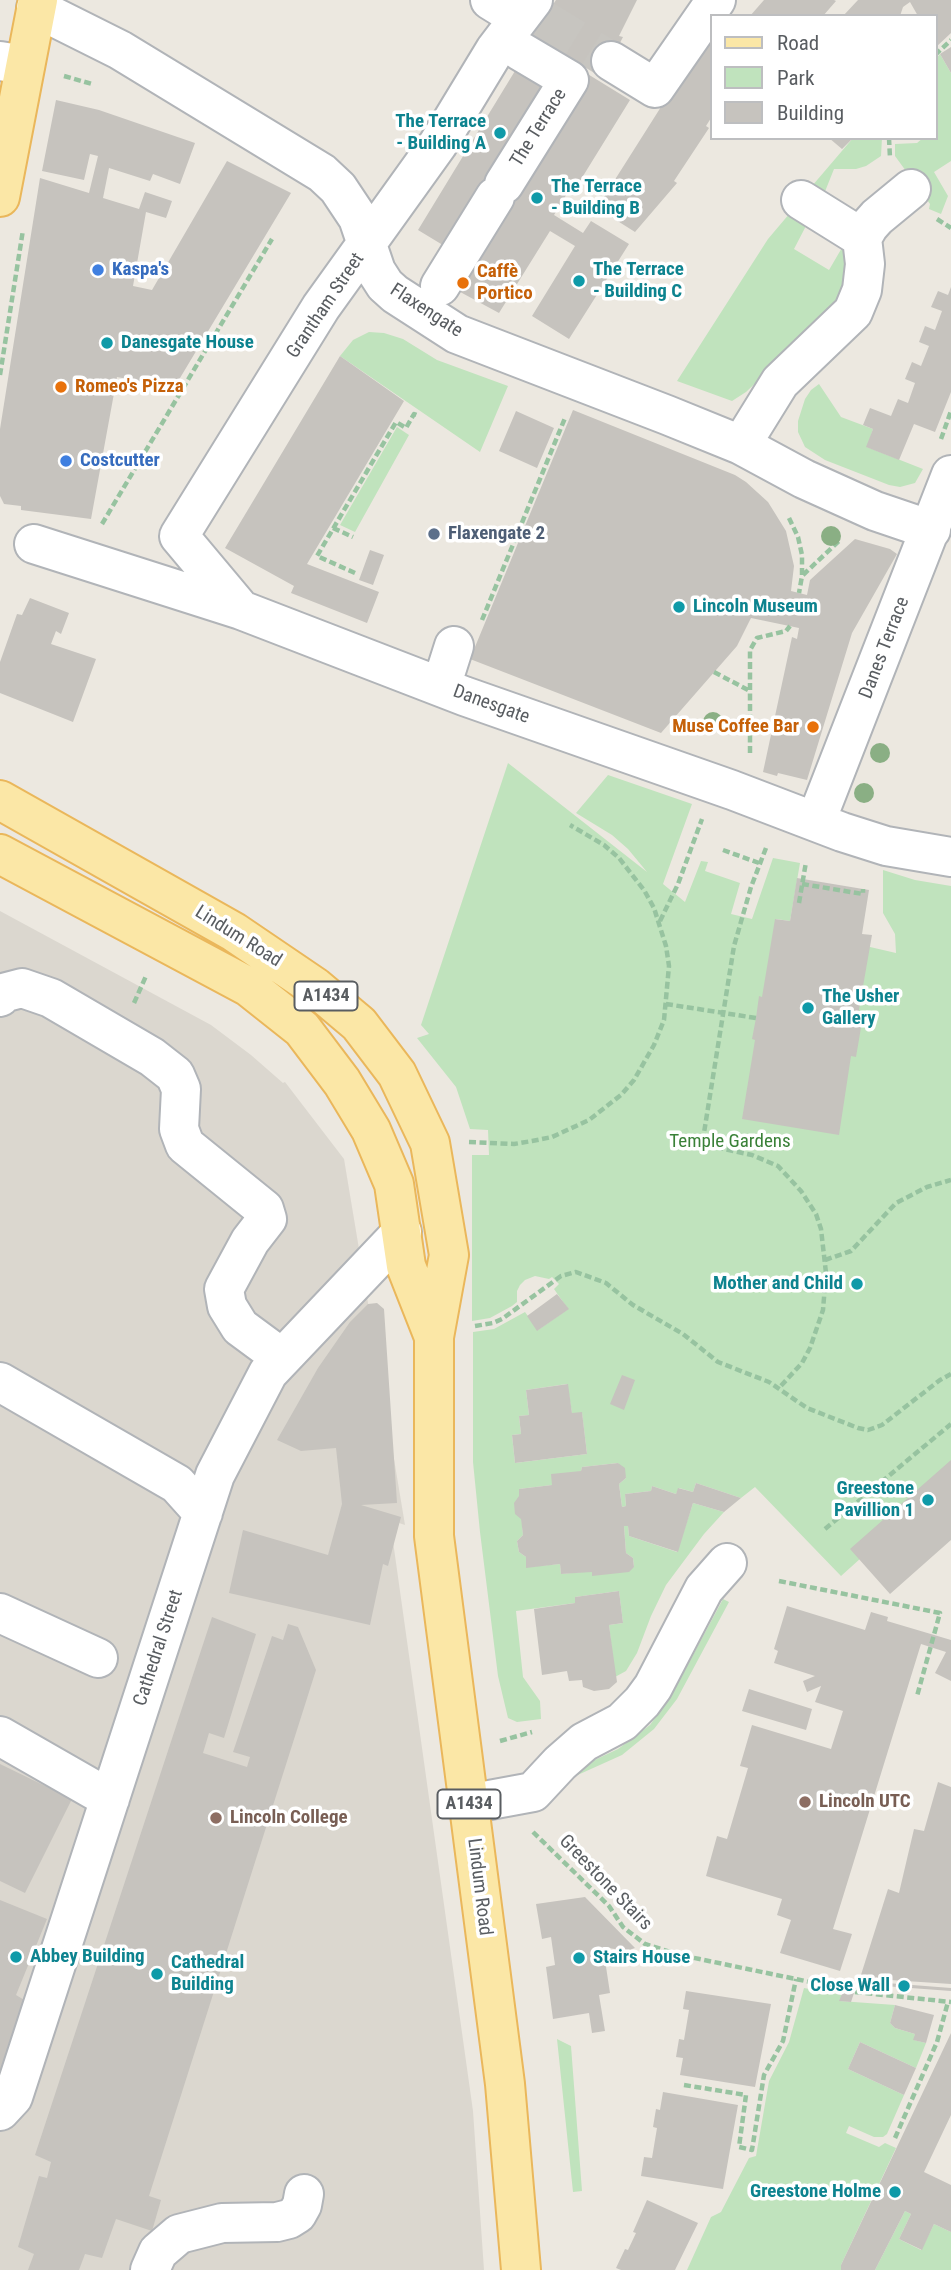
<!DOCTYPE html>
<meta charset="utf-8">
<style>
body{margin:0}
#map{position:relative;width:951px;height:2270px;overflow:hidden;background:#ece8e0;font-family:"Roboto Condensed",sans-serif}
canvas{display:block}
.legend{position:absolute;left:710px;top:14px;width:228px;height:126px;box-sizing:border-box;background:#fff;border:2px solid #bdbec0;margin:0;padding:9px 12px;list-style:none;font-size:21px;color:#595d61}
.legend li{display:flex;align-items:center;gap:14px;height:35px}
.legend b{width:35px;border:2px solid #bdbec0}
</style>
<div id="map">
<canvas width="951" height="2270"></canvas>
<ul class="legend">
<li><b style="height:9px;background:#fbe7a6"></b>Road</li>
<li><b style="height:19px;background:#c0e3bd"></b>Park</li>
<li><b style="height:19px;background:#c6c3be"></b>Building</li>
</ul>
</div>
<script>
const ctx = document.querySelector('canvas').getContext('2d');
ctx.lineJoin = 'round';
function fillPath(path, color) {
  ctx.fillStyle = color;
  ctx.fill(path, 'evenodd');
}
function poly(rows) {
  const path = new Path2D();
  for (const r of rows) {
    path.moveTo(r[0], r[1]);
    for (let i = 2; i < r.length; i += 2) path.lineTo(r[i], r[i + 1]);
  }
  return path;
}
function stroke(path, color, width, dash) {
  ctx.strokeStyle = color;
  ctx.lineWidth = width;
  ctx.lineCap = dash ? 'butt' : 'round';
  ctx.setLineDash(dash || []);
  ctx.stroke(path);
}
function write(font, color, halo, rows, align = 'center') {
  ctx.font = font + ' "Roboto Condensed",sans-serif';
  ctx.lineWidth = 7;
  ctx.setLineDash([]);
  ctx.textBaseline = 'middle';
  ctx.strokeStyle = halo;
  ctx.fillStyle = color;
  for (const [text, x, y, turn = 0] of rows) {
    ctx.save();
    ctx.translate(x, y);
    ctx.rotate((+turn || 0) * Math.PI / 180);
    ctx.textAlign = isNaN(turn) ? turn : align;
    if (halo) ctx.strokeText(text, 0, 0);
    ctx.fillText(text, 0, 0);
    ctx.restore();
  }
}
fillPath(poly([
 [0,911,211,1025,251,1055,283,1083,285,1082,344,1159,405,1525,390,1520,473,2111,484,2270,0,2270]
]), '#dbd7cf');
fillPath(poly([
 [940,54,951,73,951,161,934,172,948,196,941,214,929,209,930,204,895,156,895,144,917,143,923,138,935,138,935,60],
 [853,138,882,138,881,156,866,166,856,169,834,169,824,194,812,186],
 [790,213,807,224,794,249,829,270,843,246,849,266,839,304,746,392,732,401,677,381,768,239],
 [369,332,384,333,403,339,437,360,508,386,480,452,340,356,353,340],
 [819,384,841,417,873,429,867,447,923,469,915,483,900,487,889,485,825,460,805,447,798,432,798,421,805,399,811,390],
 [397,427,409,435,355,532,340,525],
 [508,763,647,872,628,849,612,835,576,813,608,775,692,804,663,884,685,902,701,861,708,862,705,871,740,883,731,914,752,919,773,858,800,863,790,921,776,919,775,925,896,953,895,934,883,913,883,870,915,880,951,886,951,1477,841,1576,755,1487,741,1498,696,1483,693,1492,679,1488,676,1494,652,1486,651,1491,625,1494,626,1506,622,1507,619,1484,626,1478,618,1463,582,1467,581,1471,552,1485,519,1489,523,1535,517,1541,519,1552,526,1557,526,1567,560,1564,561,1574,634,1567,633,1558,626,1553,624,1526,628,1526,629,1536,677,1552,693,1503,724,1512,704,1534,666,1585,651,1616,637,1653,626,1671,615,1677,609,1625,623,1623,619,1591,575,1597,575,1603,516,1611,523,1677,540,1701,541,1719,517,1722,508,1718,498,1676,480,1532,473,1462,473,1332,494,1329,525,1312,538,1330,568,1309,554,1289,559,1284,552,1277,549,1279,535,1276,525,1280,520,1285,517,1291,517,1302,512,1306,490,1318,472,1321,472,1155,489,1155,488,1130,470,1129,456,1087,417,1038,429,1034,421,1025],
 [567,1384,572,1413,582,1413,587,1454,515,1463,512,1435,521,1434,519,1416,529,1415,526,1390],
 [723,1599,729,1602,677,1699,654,1729,622,1755,571,1778,569,1772,618,1749,650,1725,671,1696],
 [804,1988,842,1995,840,2001,895,2005,890,2023,895,2028,915,2034,914,2040,926,2043,916,2068,860,2042,848,2069,904,2095,887,2134,883,2137,874,2137,849,2126,846,2133,879,2147,885,2143,896,2148,841,2265,841,2270,687,2270,711,2217,721,2212,749,2158,756,2156,769,2081,789,2042],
 [557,2039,571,2046,582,2191,573,2192],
 [905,2211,911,2214,899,2239,921,2250,934,2224,951,2232,951,2270,875,2270]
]), '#c0e3bd');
fillPath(poly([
 [556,0,637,0,619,36,623,37,604,74,584,64,582,69,530,39],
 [764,0,834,0,836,1,823,16,750,16],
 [858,0,951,0,951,33,935,48,935,16,918,16,910,2,903,7,900,16,843,16],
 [711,32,711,118,706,126,709,128,674,181,677,183,635,232,597,208,666,99],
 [951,47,951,73,940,54],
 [518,66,586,73,630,100,575,189,571,187,554,215,583,233,591,221,629,244,569,339,532,316,575,246,550,231,499,313,451,287,451,250,418,230],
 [56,100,99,110,195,143,180,184,153,174,150,181,109,168,103,198,139,209,145,192,172,201,166,218,146,212,133,286,152,290,227,161,291,193,174,388,117,377,91,519,21,510,21,506,4,504,0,496,0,429,40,178,89,193,98,156,90,154,84,180,42,171],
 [829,138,853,138,842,149],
 [951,287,951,392,935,432,914,424,899,460,866,447,873,429,863,425,870,408,891,416,898,399,908,403,915,383,905,379,912,362,921,366,929,346,919,342,925,326,935,330,942,311,931,307,938,291,948,295],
 [340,356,404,401,307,564,379,592,367,623,291,593,294,586,225,548],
 [573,410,735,475,746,482,768,502,786,531,794,566,791,591,807,595,810,580,855,539,890,549,897,554,852,633,807,780,778,773,777,776,763,772,792,637,797,639,799,628,751,618,737,646,661,733,470,659],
 [516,411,554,428,537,468,499,451],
 [370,550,384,555,373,585,359,580],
 [30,598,69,613,61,634,56,631,51,644,96,659,73,722,0,693,0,662,17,614,22,615],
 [797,878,869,890,862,934,872,935,858,1015,863,1016,856,1057,851,1056,839,1135,742,1119,755,1040,752,1039,756,1018,759,996,762,997,775,919,790,921],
 [557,1294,569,1309,537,1331,527,1316],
 [377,1303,384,1309,397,1503,361,1505,401,1517,388,1566,383,1564,370,1625,229,1593,243,1530,328,1555,342,1504,336,1448,301,1451,277,1440,318,1368,350,1322,368,1304],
 [622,1375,635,1380,624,1410,610,1404],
 [568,1384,572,1413,582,1412,587,1454,515,1463,512,1435,521,1434,519,1416,529,1415,526,1390],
 [951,1460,951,1540,890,1594,850,1549],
 [618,1463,625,1468,626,1478,619,1484,622,1507,626,1506,625,1494,651,1491,652,1486,676,1494,678,1488,693,1492,696,1483,741,1498,724,1512,693,1503,678,1552,629,1536,628,1526,624,1526,626,1553,633,1558,634,1567,629,1572,592,1576,592,1572,561,1574,560,1564,526,1568,526,1557,519,1552,517,1541,523,1535,521,1519,515,1514,514,1503,519,1496,519,1489,552,1485,551,1474,581,1471,582,1467],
 [619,1591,623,1623,609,1625,617,1682,609,1689,594,1691,583,1687,582,1680,569,1681,567,1671,542,1675,534,1609,575,1603,575,1597],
 [787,1606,865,1630,871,1612,888,1617,887,1621,951,1640,951,1681,935,1673,946,1652,921,1644,833,1929,852,1934,840,1971,780,1953,791,1920,777,1915,782,1899,706,1876,717,1836,727,1839,748,1768,740,1766,752,1725,831,1749,843,1711,815,1702,821,1686,807,1692,803,1681,815,1676,774,1663,778,1651,774,1649],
 [212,1617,256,1634,224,1738,209,1733,203,1753,247,1767,250,1757,233,1752,272,1636,283,1640,288,1624,298,1627,316,1670,149,2196,161,2200,152,2231,116,2219,102,2258,85,2254,79,2270,28,2270,34,2254,18,2247,39,2176,47,2178,51,2162,35,2155],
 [749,1689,812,1709,806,1730,742,1711],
 [0,1764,72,1799,25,1893,0,1881],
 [938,1782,951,1787,951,1984,860,1978,888,1889,899,1893,914,1829,924,1831],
 [585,1897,635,1948,626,1951,603,1947,610,1993,599,1995,605,2031,592,2033,589,2013,553,2019,546,1967,555,1965,551,1937,542,1939,536,1904],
 [0,1900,47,1919,16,1995,26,2001,0,2078],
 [848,1980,951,1988,951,1991,857,1984,851,2002,839,2001],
 [686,1991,771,2004,755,2087,680,2075,683,2058,676,2057,679,2039,684,2040,689,2010,683,2009],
 [895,2005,934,2015,926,2043,913,2040,915,2034,895,2028,890,2023],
 [951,2033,951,2115,924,2172,951,2185,951,2232,934,2224,922,2250,899,2239,911,2214,905,2211,875,2270,841,2270,841,2265],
 [860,2042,916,2068,904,2095,848,2069],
 [663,2092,738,2105,723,2189,641,2176,644,2157,652,2158,657,2128,653,2127,656,2109,660,2110],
 [647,2200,698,2223,675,2270,621,2270,616,2268,625,2249,628,2250,636,2233,633,2232]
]), '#c6c3be');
stroke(poly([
 [543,19,611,61]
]), '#c7c5c0', 38, [38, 19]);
const minor = poly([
 [490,0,519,18],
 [36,8,120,50,322,173,338,188,358,218,376,271,385,285,395,294,457,334,667,415,741,445,804,479,875,511,931,530],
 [0,61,25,65],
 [611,61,655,88,716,0],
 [504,184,569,80,520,51],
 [801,200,862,238],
 [440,286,495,197],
 [741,445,780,382,853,312,862,290,865,264,862,238,869,226,877,217,911,189],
 [34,544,241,610,464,696,732,790,842,832,886,846,951,857],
 [241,610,179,536,321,307,438,144,495,50,533,0],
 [441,687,454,646],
 [816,821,951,475],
 [0,997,3,993,22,988,51,998,152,1057,175,1075,181,1089,179,1129,185,1145,264,1209,267,1219,250,1241,224,1289,227,1306,240,1327,282,1358],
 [0,1382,177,1484,203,1513],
 [0,1613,98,1658],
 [0,1736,110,1799],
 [468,1804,533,1792,560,1763,584,1742,622,1722,642,1702,653,1687,704,1589,727,1563],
 [0,2111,13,2097,215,1475,268,1373,402,1232],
 [150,2270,158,2252,179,2234,222,2223,277,2222,289,2219,297,2214,302,2205,304,2194]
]);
const major = poly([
 [0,197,38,0],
 [0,800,234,932,315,987,359,1024,397,1074,430,1143,449,1255,434,1337,434,1536,505,2084,521,2270],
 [0,854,249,987,302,1029,342,1082,371,1130,394,1184,406,1266,434,1337]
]);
stroke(minor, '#b1b4b8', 42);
stroke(major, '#eab75b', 42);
stroke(poly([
 [935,55,951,40],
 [64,76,92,84],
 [889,138,890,158],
 [937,219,951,228],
 [0,375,23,230],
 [941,439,951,411],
 [789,518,798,537,802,555,802,576,799,593],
 [102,524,272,239],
 [333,528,353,537],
 [355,573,317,556,396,422,406,428,414,414,419,416],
 [803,575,840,540],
 [482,620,565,418],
 [714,672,750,691],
 [750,753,750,650,757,638,786,631,790,626],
 [766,848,751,887,734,946,703,1139,710,1146,752,1155,778,1166,801,1191,816,1214,821,1229,826,1273,823,1310,810,1348,802,1363,779,1388],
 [723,850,759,863],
 [802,884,863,894,863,889],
 [799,903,806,862],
 [660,921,678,884,702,819],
 [134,1003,146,976],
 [666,1004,756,1018],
 [469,1142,514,1144,532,1141,552,1137,589,1120,621,1095,634,1080,654,1045,664,1020,669,966,666,946,654,908,644,890,619,858,604,845,570,825],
 [825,1260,851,1251,896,1203,927,1187,951,1180],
 [475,1326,493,1323,502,1319,561,1276,576,1272,606,1283,633,1305,683,1334,718,1362,769,1382,807,1408,858,1428,868,1430,882,1425,940,1380,951,1374],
 [825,1529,951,1424],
 [779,1581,940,1613,917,1696],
 [500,1741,532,1732],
 [533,1832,609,1906,623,1927,645,1944,680,1955,844,1989],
 [855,1992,951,2002],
 [684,2085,746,2095,739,2147,752,2150,764,2075,783,2041,796,1979],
 [895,2138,937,2042,948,2002]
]), '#97c3a0', 4.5, [7, 3.5]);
stroke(minor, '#fff', 38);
stroke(major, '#fbe7a6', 38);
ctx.fillStyle = '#8aaf84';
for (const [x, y] of [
 [831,536],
 [713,722],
 [880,753],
 [864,793]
]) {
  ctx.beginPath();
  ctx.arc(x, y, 10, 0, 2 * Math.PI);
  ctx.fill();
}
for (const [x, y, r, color] of [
 [500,133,7,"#0f9aa8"],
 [537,198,7,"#0f9aa8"],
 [98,270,7,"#3f7fe0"],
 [579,281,7,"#0f9aa8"],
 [463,283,7,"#e8710a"],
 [107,343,7,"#0f9aa8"],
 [61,387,7,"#e8710a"],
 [66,461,7,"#3f7fe0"],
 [434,534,7,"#5c6f8a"],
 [679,607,7,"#0f9aa8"],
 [813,727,7,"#e8710a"],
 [808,1008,7,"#0f9aa8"],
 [857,1284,7,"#0f9aa8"],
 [928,1500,7,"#0f9aa8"],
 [805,1802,7,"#8d6e63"],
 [216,1818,7,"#8d6e63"],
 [16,1957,7,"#0f9aa8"],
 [579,1958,7,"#0f9aa8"],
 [157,1974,7,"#0f9aa8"],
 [904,1986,7,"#0f9aa8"],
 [895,2192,7,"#0f9aa8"]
]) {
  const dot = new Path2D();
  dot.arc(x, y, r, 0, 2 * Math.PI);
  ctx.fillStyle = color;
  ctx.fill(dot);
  stroke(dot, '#fff', 2.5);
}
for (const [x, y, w] of [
 [326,996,63],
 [469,1804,63]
]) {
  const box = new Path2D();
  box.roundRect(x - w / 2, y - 14.5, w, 29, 5);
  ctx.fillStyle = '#fff';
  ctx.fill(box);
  stroke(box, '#595d61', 2);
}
write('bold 18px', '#595d61', null, [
 ["A1434",326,996],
 ["A1434",469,1804]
]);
write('bold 19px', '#0d838f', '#fff', [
 ["The Terrace",486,122,"right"],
 ["- Building A",486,144,"right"],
 ["The Terrace",551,187],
 ["- Building B",551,209],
 ["The Terrace",593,270],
 ["- Building C",593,292],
 ["Danesgate House",121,343],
 ["Lincoln Museum",693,607],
 ["The Usher",822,997],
 ["Gallery",822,1019],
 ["Mother and Child",843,1284,"right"],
 ["Greestone",914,1489,"right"],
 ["Pavillion 1",914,1511,"right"],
 ["Abbey Building",30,1957],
 ["Stairs House",593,1958],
 ["Cathedral",171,1963],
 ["Building",171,1985],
 ["Close Wall",890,1986,"right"],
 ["Greestone Holme",881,2192,"right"]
], 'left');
write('19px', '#595d61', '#fff', [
 ["The Terrace",539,128,-58],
 ["Grantham Street",326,306,-56],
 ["Flaxengate",426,311,33],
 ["Danes Terrace",885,648,-69],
 ["Danesgate",491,705,20],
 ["Lindum Road",238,937,32],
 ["Cathedral Street",159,1648,-72],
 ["Greestone Stairs",605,1883,46],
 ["Lindum Road",479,1887,83]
]);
write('bold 19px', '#366cbe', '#fff', [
 ["Kaspa's",112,270],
 ["Costcutter",80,461]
], 'left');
write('bold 19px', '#c56008', '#fff', [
 ["Caffè",477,272],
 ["Portico",477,294],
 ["Romeo's Pizza",75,387],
 ["Muse Coffee Bar",799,727,"right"]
], 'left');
write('bold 19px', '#4e5e75', '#fff', [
 ["Flaxengate 2",448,534]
], 'left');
write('19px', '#3a8138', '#fff', [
 ["Temple Gardens",730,1142]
]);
write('bold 19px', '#785e54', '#fff', [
 ["Lincoln UTC",819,1802],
 ["Lincoln College",230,1818]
], 'left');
</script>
